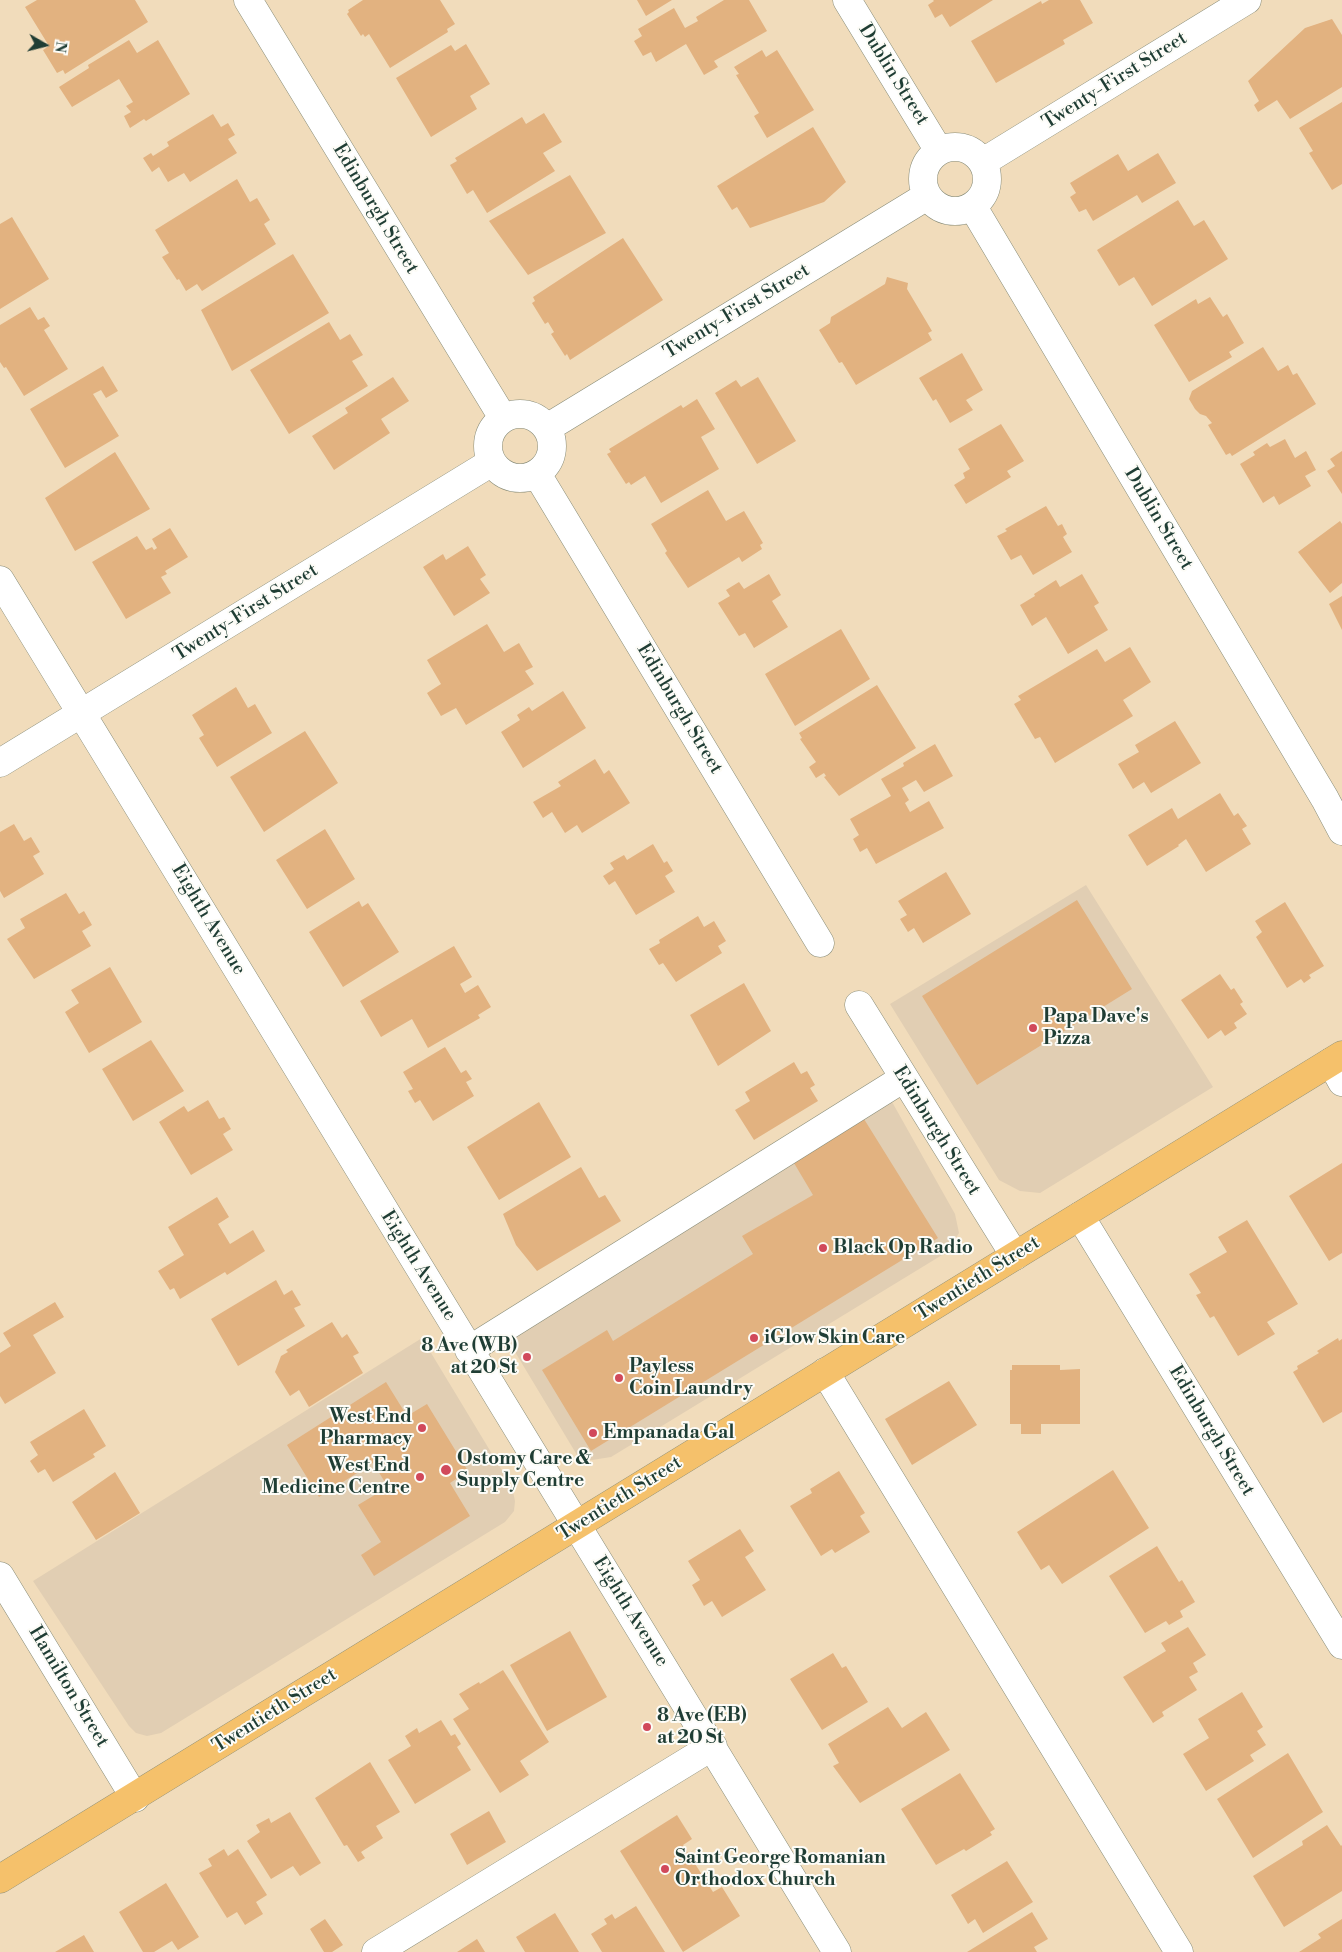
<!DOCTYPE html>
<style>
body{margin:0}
#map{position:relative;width:1342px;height:1952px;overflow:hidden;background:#f1dcbb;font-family:"Libre Bodoni",serif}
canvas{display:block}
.north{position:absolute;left:20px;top:20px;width:50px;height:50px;-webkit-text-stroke:4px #fdfcf7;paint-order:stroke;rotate:98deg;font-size:14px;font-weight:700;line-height:20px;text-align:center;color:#1f3d34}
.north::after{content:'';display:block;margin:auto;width:18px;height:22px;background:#1f3d34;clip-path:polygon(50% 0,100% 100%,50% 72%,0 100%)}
</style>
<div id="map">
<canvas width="1342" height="1952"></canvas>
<div class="north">N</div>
</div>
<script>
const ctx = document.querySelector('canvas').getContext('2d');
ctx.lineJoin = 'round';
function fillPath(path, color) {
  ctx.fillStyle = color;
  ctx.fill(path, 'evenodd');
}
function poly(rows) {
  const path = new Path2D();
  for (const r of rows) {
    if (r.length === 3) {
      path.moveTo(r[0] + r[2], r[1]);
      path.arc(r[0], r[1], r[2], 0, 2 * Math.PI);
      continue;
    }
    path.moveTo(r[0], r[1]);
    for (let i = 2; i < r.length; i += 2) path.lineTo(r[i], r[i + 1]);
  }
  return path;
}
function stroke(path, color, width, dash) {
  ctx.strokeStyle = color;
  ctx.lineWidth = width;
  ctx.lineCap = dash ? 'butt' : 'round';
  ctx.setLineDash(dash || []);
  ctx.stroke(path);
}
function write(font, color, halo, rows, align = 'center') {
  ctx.font = font + ' "Libre Bodoni",serif';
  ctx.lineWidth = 4;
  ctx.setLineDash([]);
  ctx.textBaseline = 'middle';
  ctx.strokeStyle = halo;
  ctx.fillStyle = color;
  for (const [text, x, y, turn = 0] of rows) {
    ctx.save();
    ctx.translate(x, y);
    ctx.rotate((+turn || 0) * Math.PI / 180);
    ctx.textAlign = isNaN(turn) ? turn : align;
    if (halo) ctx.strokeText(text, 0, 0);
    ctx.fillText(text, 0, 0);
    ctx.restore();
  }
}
fillPath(poly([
 [1086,885,1213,1087,1040,1193,1020,1191,999,1180,890,1004],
 [887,1093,955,1214,959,1233,947,1252,611,1457,592,1460,583,1459,577,1455,500,1327],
 [422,1338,512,1487,515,1501,514,1511,505,1522,161,1733,147,1736,136,1733,129,1726,33,1581]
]), '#e1ceb3');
fillPath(poly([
 [37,0,135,0,148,22,65,74,63,70,57,73,43,50,49,46,25,7],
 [363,0,440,0,455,24,447,29,448,32,390,68,369,34,365,37,363,34,361,36,347,14,349,12,348,10],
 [637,0,672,0,646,16],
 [724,0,749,0,767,31,714,61,718,67,704,75,686,44,656,62,651,52,643,56,634,41,642,36,638,29,674,8,685,28,698,21,696,17],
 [933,0,993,0,950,27,942,14,935,18,928,5,934,1],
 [1049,0,1080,0,1093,23,1063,40,1065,44,996,83,971,41,1041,1,1042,4],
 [1332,19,1342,35,1342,87,1290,119,1277,100,1258,112,1254,105,1259,101,1248,81,1305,28],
 [129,40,137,53,158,40,190,94,146,121,144,119,130,128,124,116,131,112,126,106,133,102,119,79,72,107,59,87,89,68,88,65],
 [466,44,490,84,470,96,477,109,431,137,396,78,451,45,455,51],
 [762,50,766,57,777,50,814,110,767,138,754,116,759,113,736,75,739,74,734,67],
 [1342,102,1342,184,1332,190,1309,153,1313,151,1299,128],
 [544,113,562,142,543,153,555,171,487,213,473,190,467,194,450,165,457,161,455,158,522,117,526,124],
 [213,114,221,127,228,123,235,135,228,139,237,153,190,182,184,173,168,182,159,167,152,172,143,158,151,153,153,156,169,146,167,142],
 [813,127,846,182,824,202,750,228,737,207,732,210,717,186],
 [1158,153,1176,183,1142,203,1137,195,1093,221,1086,209,1079,212,1070,197,1076,193,1070,183,1118,154,1128,171],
 [570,175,606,233,528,275,489,221],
 [237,179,250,202,257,198,270,220,264,224,276,244,202,291,197,284,186,291,179,279,177,280,162,257,169,253,155,230],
 [1178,200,1194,226,1204,220,1228,259,1152,306,1134,277,1119,286,1097,250],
 [12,217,49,279,0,309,0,224],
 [623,238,663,300,570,360,567,354,565,356,551,334,554,332,548,322,545,324,532,303,535,301,533,297],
 [293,254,329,313,232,371,201,310],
 [887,277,908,283,907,289,932,331,928,333,932,340,856,385,842,362,839,363,819,330,830,323,831,317,885,284],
 [1210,297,1223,317,1227,314,1244,343,1229,352,1232,357,1189,382,1154,325,1196,299,1198,304],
 [30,307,38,320,44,317,50,326,44,330,68,369,24,396,6,367,4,368,0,362,0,325],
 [329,322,340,340,350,334,363,355,352,361,368,386,289,434,250,370],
 [1263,347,1278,371,1288,365,1293,375,1297,373,1316,404,1232,456,1230,453,1226,455,1208,425,1212,423,1206,416,1200,414,1195,409,1189,399,1192,391],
 [962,353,983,390,966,400,973,410,950,423,936,399,933,401,919,378],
 [103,366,118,391,106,398,101,390,93,394,119,436,65,468,30,409],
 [393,377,409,401,381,419,390,433,334,470,312,436,348,413,345,408],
 [758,377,796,441,757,464,715,393,736,380,741,387],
 [697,399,715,429,701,437,719,469,661,503,645,476,631,485,629,482,626,484,607,454,611,452,609,449,681,405,683,408],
 [1001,424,1024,461,1007,471,1011,477,966,504,954,485,965,478,963,473,970,469,958,449],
 [1285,439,1295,458,1306,451,1316,470,1305,476,1311,486,1279,505,1274,496,1263,503,1240,464,1255,455,1253,452,1267,443,1270,447],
 [1342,451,1342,494,1327,471,1335,466,1330,459],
 [115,452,150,509,75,551,45,498],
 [708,490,726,521,744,511,763,543,760,545,762,549,742,562,739,557,688,588,665,553,667,551,651,524],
 [1046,506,1058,526,1062,524,1067,534,1063,537,1072,552,1033,575,1021,555,1011,560,997,536,1007,531,1005,529],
 [1340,521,1342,524,1342,583,1330,593,1298,552],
 [170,528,188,557,165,571,167,574,161,577,171,593,126,619,92,562,137,536,146,550,152,547,154,550,157,548,152,539],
 [468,546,486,575,480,579,490,593,454,616,423,567,443,554,446,560],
 [769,574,781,595,772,601,788,627,754,648,745,633,739,636,718,603,730,596,726,590,739,582,744,589],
 [1082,574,1099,603,1094,606,1108,630,1068,654,1046,617,1032,626,1020,605,1035,596,1034,594,1056,580,1060,587],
 [1342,596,1342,630,1329,604],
 [487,624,504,652,519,643,533,667,525,671,534,684,466,725,456,708,441,716,427,693,441,684,427,660],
 [841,629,870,679,795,726,765,674],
 [1130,647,1151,682,1123,700,1133,716,1055,763,1040,737,1035,739,1014,704,1021,700,1018,696,1097,649,1105,662],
 [877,685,916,748,839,796,824,777,826,776,824,773,816,778,809,767,816,762,800,739,802,738,799,733],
 [236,687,248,708,255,704,272,733,217,767,199,738,204,735,192,715],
 [563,691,586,728,523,768,501,732,520,720,517,715,529,707,532,711],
 [1175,721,1201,763,1151,793,1144,782,1133,789,1118,764,1139,752,1135,745],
 [305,731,338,783,264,832,230,777],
 [935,744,953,776,924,792,916,780,902,788,909,800,905,803,910,812,929,801,944,828,876,864,867,848,860,852,853,839,859,835,850,819,891,796,881,779,904,766,903,763],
 [595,759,604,774,609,770,630,803,582,833,577,825,565,833,552,812,543,818,533,802,561,786,558,782],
 [1220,793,1234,816,1238,813,1247,826,1242,829,1251,844,1206,872,1186,839,1178,845,1179,846,1147,866,1128,835,1172,808,1178,819],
 [14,824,24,841,31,837,40,852,33,856,44,874,4,898,0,891,0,832],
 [325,829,355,879,307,909,276,860],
 [653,844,664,863,667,861,673,871,665,876,675,892,636,915,615,881,609,885,603,876,614,869,610,863,624,855,627,860],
 [946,872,971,914,923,943,914,928,908,932,900,919,907,915,898,901],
 [66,893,79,914,84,911,92,925,82,931,91,946,34,979,7,939,25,928,20,919],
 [1077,900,1132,989,977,1085,922,996],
 [359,901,362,907,368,903,399,952,343,987,309,932],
 [1285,902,1324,966,1309,975,1311,978,1304,983,1301,979,1287,988,1256,937,1262,932,1255,921],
 [698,916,704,927,714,921,726,941,718,946,722,953,676,982,663,963,659,965,649,949,660,943,659,940],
 [454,946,472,977,460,984,465,993,478,985,491,1007,478,1015,480,1018,428,1048,412,1019,381,1037,360,1001],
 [110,967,142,1022,89,1053,65,1012,79,1003,71,990],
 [1220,974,1231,990,1234,988,1243,1002,1240,1004,1247,1014,1234,1023,1237,1028,1225,1036,1221,1030,1208,1039,1181,1000],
 [744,983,771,1031,718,1066,690,1015],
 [151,1040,184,1091,133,1121,102,1069],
 [445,1047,461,1073,466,1070,472,1079,466,1082,474,1096,433,1121,420,1100,415,1103,408,1091,413,1089,403,1072],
 [794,1062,801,1074,807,1071,815,1085,810,1088,818,1101,754,1140,735,1110,750,1101,745,1092],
 [208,1100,219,1119,224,1117,231,1129,223,1134,233,1150,191,1175,159,1122,184,1106,188,1112],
 [539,1102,571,1157,499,1200,467,1147],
 [864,1119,938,1238,591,1451,542,1370,607,1330,613,1341,753,1254,742,1236,813,1195,794,1163],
 [1342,1163,1342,1253,1329,1261,1289,1196],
 [581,1167,599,1198,605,1195,621,1221,537,1271,516,1245,503,1214],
 [217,1197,229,1217,218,1224,230,1244,253,1230,265,1251,227,1275,225,1272,180,1299,174,1288,170,1290,158,1271,184,1255,168,1227],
 [1247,1220,1298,1304,1267,1322,1275,1334,1238,1356,1214,1316,1210,1318,1196,1295,1201,1293,1189,1274,1227,1252,1218,1237],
 [276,1280,284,1295,292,1290,301,1305,294,1308,305,1326,238,1366,211,1319],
 [55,1302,64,1317,33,1335,56,1373,5,1404,0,1396,0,1353,11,1346,3,1333],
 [332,1322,342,1338,347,1334,359,1353,353,1356,363,1373,309,1407,299,1390,290,1396,275,1372,281,1356,288,1352,286,1350],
 [1338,1338,1339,1341,1342,1339,1342,1412,1323,1423,1293,1372,1298,1369,1297,1366,1319,1353,1317,1351],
 [1012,1365,1060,1365,1060,1370,1080,1369,1080,1424,1041,1424,1041,1434,1021,1434,1021,1424,1010,1424,1010,1370,1012,1370],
 [949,1381,977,1425,912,1465,885,1419],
 [386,1382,407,1416,427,1404,468,1471,450,1483,470,1516,374,1576,361,1555,381,1542,358,1505,388,1487,373,1463,319,1497,287,1445],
 [84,1409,106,1446,93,1454,95,1457,53,1482,45,1469,38,1473,30,1461,38,1455,30,1442],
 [1113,1470,1149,1528,1062,1584,1049,1565,1041,1570,1017,1532],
 [839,1471,865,1513,860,1516,870,1532,835,1553,832,1549,821,1556,790,1506,812,1493,810,1489],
 [115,1472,140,1513,96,1540,72,1502],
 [740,1529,754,1551,745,1557,766,1590,722,1617,712,1601,704,1606,692,1585,700,1580,688,1561],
 [1157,1546,1179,1582,1182,1580,1195,1602,1180,1611,1183,1617,1169,1625,1166,1621,1145,1633,1109,1576],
 [1188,1627,1206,1655,1193,1663,1198,1672,1189,1677,1197,1690,1162,1712,1164,1716,1153,1723,1123,1677,1166,1651,1161,1643],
 [570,1631,607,1697,547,1731,510,1665],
 [833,1653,842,1668,846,1666,868,1702,822,1730,790,1679],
 [503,1670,549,1742,520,1761,529,1775,500,1793,453,1719,469,1709,459,1694,479,1682,480,1684],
 [1242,1692,1263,1727,1257,1731,1266,1745,1250,1755,1254,1761,1206,1791,1183,1754,1209,1738,1198,1719],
 [888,1707,902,1728,926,1712,950,1750,860,1803,833,1766,839,1763,828,1744],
 [441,1720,451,1736,455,1734,461,1744,457,1747,471,1770,415,1804,388,1760,411,1746,405,1736,417,1728,419,1733],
 [1288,1753,1323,1812,1253,1858,1217,1799],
 [370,1762,400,1812,376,1826,383,1838,361,1852,365,1858,358,1862,347,1845,344,1846,315,1798],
 [960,1773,995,1829,990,1832,992,1835,966,1851,964,1849,936,1865,901,1809],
 [489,1811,506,1842,467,1865,450,1834],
 [290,1812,321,1863,300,1876,293,1866,271,1879,247,1841,260,1832,256,1825,269,1818,271,1823],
 [677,1815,692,1839,683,1845,713,1892,722,1887,740,1916,683,1952,620,1851],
 [1327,1825,1341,1846,1342,1845,1342,1891,1284,1927,1253,1876,1303,1845,1302,1841],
 [224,1849,228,1856,238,1849,267,1895,256,1902,263,1914,245,1925,237,1912,227,1918,199,1873,212,1866,208,1859],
 [1007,1861,1033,1902,983,1933,975,1919,968,1924,951,1895],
 [166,1883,199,1937,178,1950,172,1941,154,1952,143,1952,119,1912],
 [636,1906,665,1952,602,1952,591,1934,607,1924,604,1919,612,1914,615,1919],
 [1032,1912,1048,1939,1034,1947,1037,1952,967,1952],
 [555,1913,579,1952,525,1952,516,1937],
 [325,1919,343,1945,332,1952,324,1952,310,1929],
 [1342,1919,1342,1952,1299,1952,1321,1938,1318,1934],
 [84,1935,94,1952,55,1952],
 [477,1939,485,1952,457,1952]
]), '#e2b280');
const minor = poly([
 [248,0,503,418],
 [847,0,939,151],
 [955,179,32],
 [983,162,1247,0],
 [973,207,1325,799,1342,831],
 [520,446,32],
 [547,428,927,196],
 [537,474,820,943],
 [0,580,837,1952],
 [0,763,492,462],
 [859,1005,1015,1256],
 [1331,1062,1342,1082],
 [1080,1216,1342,1645],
 [469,1350,904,1078],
 [825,1372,1179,1952],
 [0,1576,135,1798],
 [376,1952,713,1746]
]);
const major = poly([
 [0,1879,1342,1055]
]);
stroke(minor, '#888c78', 29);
stroke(major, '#888c78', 29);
stroke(minor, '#fff', 28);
stroke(major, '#f5c16b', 28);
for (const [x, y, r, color] of [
 [1033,1028,5,"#d1495b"],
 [823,1248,5,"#d1495b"],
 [754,1338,5,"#d1495b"],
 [527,1357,5,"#d1495b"],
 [619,1378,5,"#d1495b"],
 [422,1428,5,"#d1495b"],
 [593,1433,5,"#d1495b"],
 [446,1470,6,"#d1495b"],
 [420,1477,5,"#d1495b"],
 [647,1727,5,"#d1495b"],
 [665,1869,5,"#d1495b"]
]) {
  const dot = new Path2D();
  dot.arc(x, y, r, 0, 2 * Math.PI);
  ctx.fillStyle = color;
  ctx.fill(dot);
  stroke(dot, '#fdfcf7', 2);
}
write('19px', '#1f3d34', '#fdfcf7', [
 ["Dublin Street",893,75,58],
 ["Twenty-First Street",1115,81,-32],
 ["Edinburgh Street",375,209,59],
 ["Twenty-First Street",737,312,-31],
 ["Dublin Street",1158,519,59],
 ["Twenty-First Street",246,613,-32],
 ["Edinburgh Street",679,709,59],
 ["Eighth Avenue",208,920,59],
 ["Edinburgh Street",936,1131,58],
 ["Eighth Avenue",418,1266,58],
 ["Twentieth Street",978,1279,-32],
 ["Edinburgh Street",1211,1431,59],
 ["Twentieth Street",620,1499,-32],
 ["Eighth Avenue",630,1612,58],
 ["Hamilton Street",68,1687,59],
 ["Twentieth Street",275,1711,-32]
]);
write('bold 19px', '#1f3d34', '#fdfcf7', [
 ["Papa Dave's",1043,1017],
 ["Pizza",1043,1039],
 ["Black Op Radio",833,1248],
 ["iGlow Skin Care",764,1338],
 ["8 Ave (WB)",517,1346,"right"],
 ["at 20 St",517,1368,"right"],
 ["Payless",629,1367],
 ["Coin Laundry",629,1389],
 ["West End",412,1417,"right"],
 ["Pharmacy",412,1439,"right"],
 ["Empanada Gal",603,1433],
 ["Ostomy Care &",457,1459],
 ["Supply Centre",457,1481],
 ["West End",410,1466,"right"],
 ["Medicine Centre",410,1488,"right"],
 ["8 Ave (EB)",657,1716],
 ["at 20 St",657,1738],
 ["Saint George Romanian",675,1858],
 ["Orthodox Church",675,1880]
], 'left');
</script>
